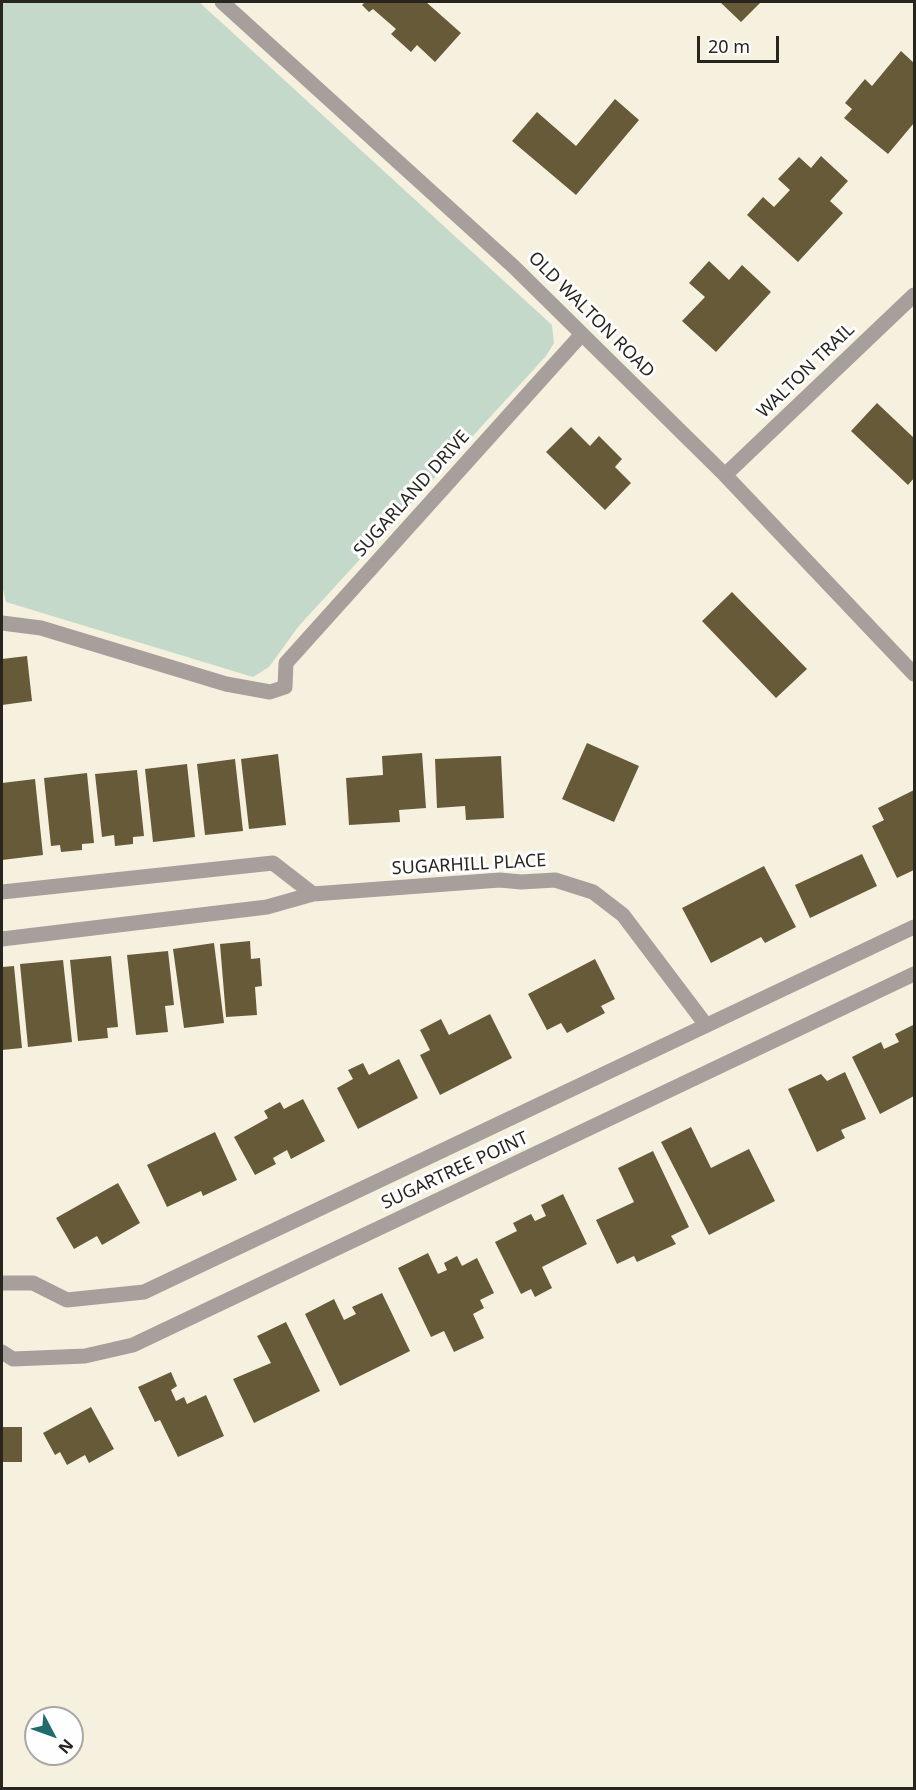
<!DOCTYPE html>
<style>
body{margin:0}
#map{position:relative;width:916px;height:1790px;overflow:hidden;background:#f6f1df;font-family:"Noto Sans",sans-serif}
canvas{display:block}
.frame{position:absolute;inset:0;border:3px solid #28251f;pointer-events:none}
.north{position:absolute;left:24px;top:1706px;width:60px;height:60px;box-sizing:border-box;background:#fefefe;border:2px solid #a8a7a5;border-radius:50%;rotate:131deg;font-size:16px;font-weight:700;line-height:24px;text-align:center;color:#28251f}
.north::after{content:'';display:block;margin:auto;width:21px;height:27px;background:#206c6d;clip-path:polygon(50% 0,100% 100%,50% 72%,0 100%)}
.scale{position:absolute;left:697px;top:36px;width:82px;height:27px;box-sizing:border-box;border:3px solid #28251f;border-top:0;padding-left:8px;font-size:18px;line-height:21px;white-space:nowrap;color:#28251f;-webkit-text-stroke:4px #fefefe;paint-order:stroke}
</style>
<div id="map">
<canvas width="916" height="1790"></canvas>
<div class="frame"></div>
<div class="north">N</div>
<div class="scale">20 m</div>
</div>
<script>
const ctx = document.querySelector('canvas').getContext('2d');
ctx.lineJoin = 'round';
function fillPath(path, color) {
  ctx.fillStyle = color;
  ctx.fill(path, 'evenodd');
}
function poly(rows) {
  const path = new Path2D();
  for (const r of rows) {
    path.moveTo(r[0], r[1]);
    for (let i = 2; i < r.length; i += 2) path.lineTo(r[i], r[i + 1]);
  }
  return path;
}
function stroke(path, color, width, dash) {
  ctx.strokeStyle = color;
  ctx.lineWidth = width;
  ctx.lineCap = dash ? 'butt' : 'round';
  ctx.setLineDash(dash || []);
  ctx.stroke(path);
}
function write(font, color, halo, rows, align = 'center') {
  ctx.font = font + ' "Noto Sans",sans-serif';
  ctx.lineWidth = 6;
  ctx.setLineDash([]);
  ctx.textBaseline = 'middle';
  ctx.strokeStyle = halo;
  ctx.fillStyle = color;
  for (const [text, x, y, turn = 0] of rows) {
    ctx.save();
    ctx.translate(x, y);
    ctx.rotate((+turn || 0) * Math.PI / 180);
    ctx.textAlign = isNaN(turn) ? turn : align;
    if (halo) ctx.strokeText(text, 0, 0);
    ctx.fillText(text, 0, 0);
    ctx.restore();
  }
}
fillPath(poly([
 [2,2,199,2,552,325,554,343,546,356,298,627,269,667,253,677,6,602,2,585]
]), '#c4d9c9');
fillPath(poly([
 [365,2,426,2,461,33,435,62,417,45,411,52,391,34,396,29,373,9,369,12,362,5],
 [720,2,761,2,741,22],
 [901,51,914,63,914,123,888,154,844,118,852,109,845,103,865,79,872,86],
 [615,99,639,120,576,195,512,141,537,112,576,146],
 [821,156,848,181,830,201,843,213,798,262,747,215,763,197,774,207,790,190,778,179,799,157,811,168],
 [709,261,729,280,742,265,771,292,716,352,682,321,705,297,689,283],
 [877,403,914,438,914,478,908,485,851,431],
 [571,427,590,446,599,436,622,459,615,467,631,483,605,510,546,452],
 [732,592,807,669,776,698,702,621],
 [27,656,32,701,2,705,2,659],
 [587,743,639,766,614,822,562,799],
 [422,753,426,808,399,810,400,822,349,825,346,778,383,775,382,756],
 [278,754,286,825,249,829,241,759],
 [501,756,504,818,466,820,465,806,437,808,435,759],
 [235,759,243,831,205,835,197,764],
 [187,764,195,837,153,842,145,769],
 [137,770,144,836,133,837,133,844,115,846,114,835,102,837,95,774],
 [87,773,94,843,82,844,82,850,61,852,60,845,51,846,44,778],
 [35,779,43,855,2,860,2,783],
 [914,790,914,870,897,878,872,826,884,820,878,808],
 [862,854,877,886,810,918,795,885],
 [764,866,796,927,765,943,761,937,711,963,682,908],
 [250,941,251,959,260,958,262,986,255,987,257,1015,226,1017,220,944],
 [214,943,224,1023,184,1028,173,949],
 [168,951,174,1005,165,1006,168,1032,136,1035,127,955],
 [111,956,118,1027,107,1028,108,1038,78,1041,70,960],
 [595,959,615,999,601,1006,605,1013,567,1033,561,1023,547,1030,528,994],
 [63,960,72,1042,28,1047,20,964],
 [14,966,22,1048,2,1050,2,967],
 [490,1014,512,1058,440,1095,420,1055,430,1050,420,1030,441,1019,449,1035],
 [913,1025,914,1028,914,1096,880,1114,852,1057,881,1042,884,1049,899,1042,895,1034],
 [399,1059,418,1098,358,1129,337,1088,353,1079,348,1070,363,1063,369,1075],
 [845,1072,866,1119,841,1130,845,1138,817,1152,788,1089,821,1074,827,1081],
 [303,1099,325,1141,291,1159,287,1150,273,1158,276,1164,255,1175,234,1137,268,1118,264,1111,280,1102,284,1109],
 [691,1127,711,1168,749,1149,775,1201,709,1235,661,1142],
 [215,1132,237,1180,203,1196,201,1191,167,1207,147,1165],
 [653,1151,689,1227,671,1236,676,1244,637,1262,634,1256,617,1264,596,1220,634,1202,618,1168],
 [118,1183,140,1223,102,1245,97,1236,74,1249,56,1218],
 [563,1194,587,1244,542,1267,552,1288,535,1297,531,1289,521,1294,495,1242,517,1231,513,1223,531,1214,535,1221,546,1216,541,1205],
 [428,1253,438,1274,447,1270,444,1263,457,1256,462,1266,477,1258,494,1293,480,1300,484,1308,473,1314,484,1338,454,1352,444,1331,431,1337,398,1268],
 [382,1293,410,1351,340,1386,305,1314,334,1299,344,1320,356,1314,352,1307],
 [286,1322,320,1391,254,1423,233,1379,271,1363,257,1336],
 [171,1372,177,1386,171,1390,176,1401,184,1397,187,1404,206,1395,224,1436,178,1457,160,1420,155,1422,138,1387],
 [91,1407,114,1449,89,1463,85,1455,67,1465,60,1452,55,1455,43,1433],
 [2,1427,22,1427,22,1462,2,1462]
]), '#665a38');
stroke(poly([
 [222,2,514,267,725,475,914,674],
 [725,475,914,295],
 [2,623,41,628,226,684,270,692,285,687,286,663,582,334],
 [2,892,273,863,313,894],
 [2,939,267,907,313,894,500,880,521,882,555,880,593,892,623,915,706,1025],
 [2,1283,33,1283,67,1300,144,1292,914,927],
 [2,1352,13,1359,85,1356,133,1345,914,974]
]), '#a79f9c', 15);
write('18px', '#28251f', '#fefefe', [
 ["OLD WALTON ROAD",591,315,45],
 ["WALTON TRAIL",806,371,-44],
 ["SUGARLAND DRIVE",412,494,-48],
 ["SUGARHILL PLACE",469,865,-3],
 ["SUGARTREE POINT",455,1171,-25]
]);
</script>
